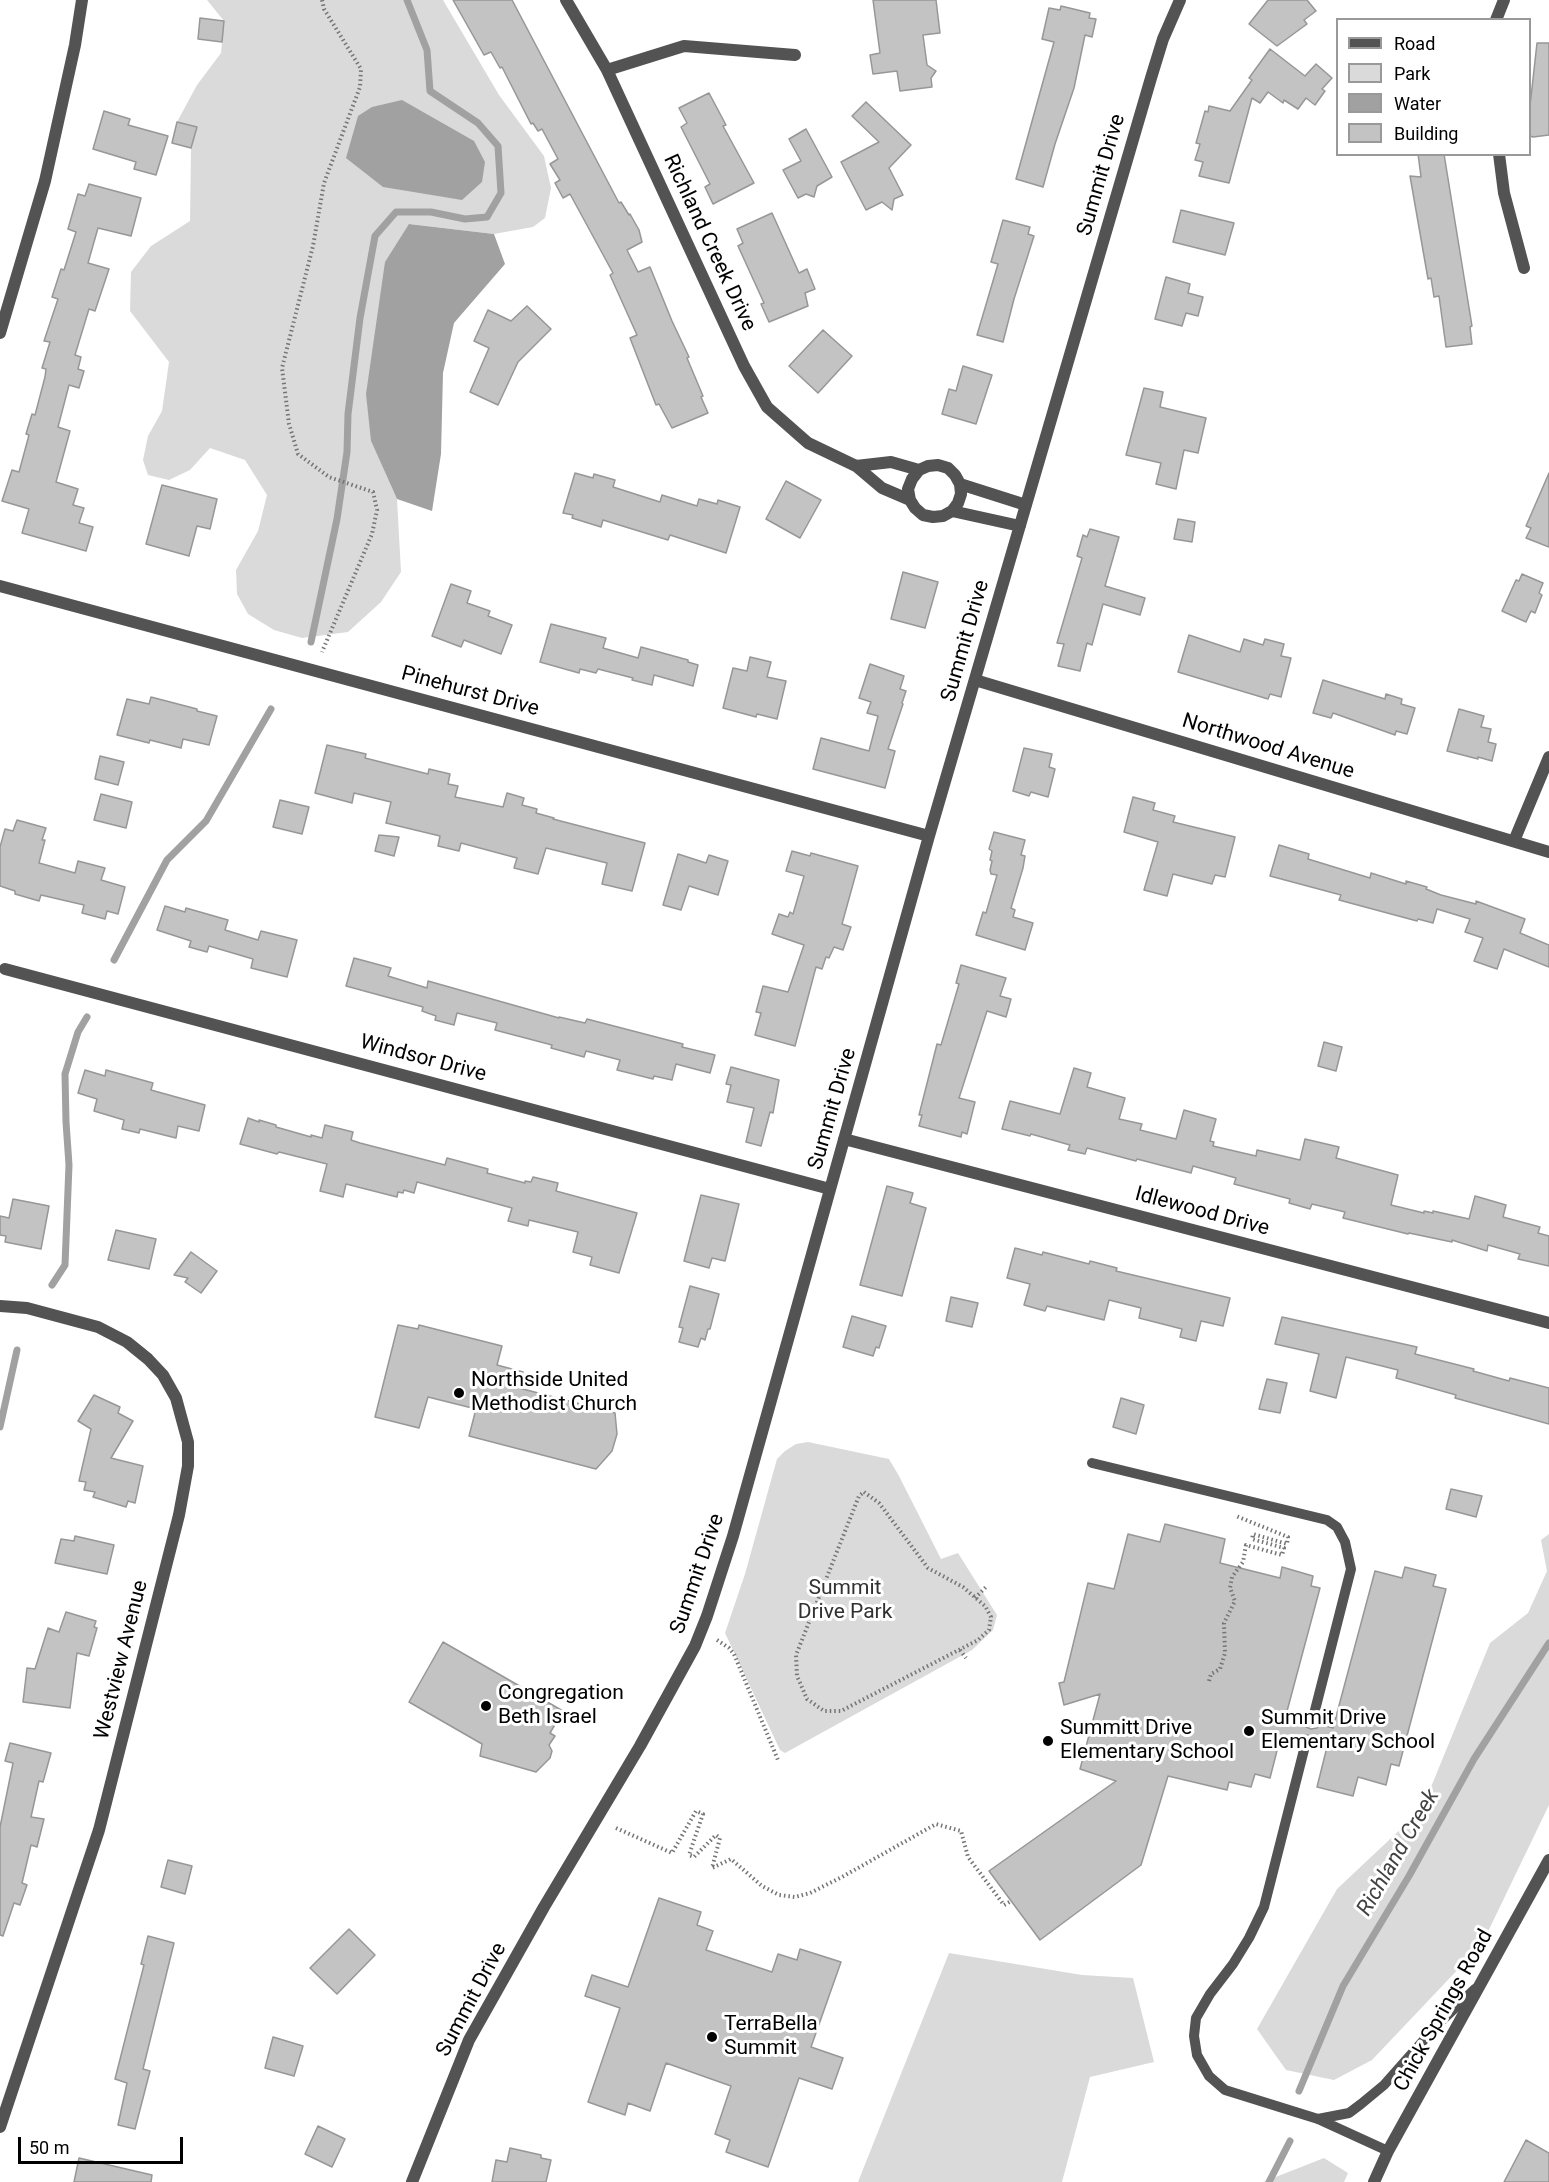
<!DOCTYPE html>
<style>
body{margin:0}
#map{position:relative;width:1549px;height:2182px;overflow:hidden;background:#fff;font-family:Roboto,sans-serif}
canvas{display:block}
.legend{position:absolute;left:1336px;top:18px;width:195px;height:138px;box-sizing:border-box;background:#fff;border:2px solid #999;margin:0;padding:8px 10px;list-style:none;font-size:18px;color:#000}
.legend li{display:flex;align-items:center;gap:12px;height:30px}
.legend b{width:30px;border:2px solid #999}
.scale{position:absolute;left:18px;top:2137px;width:165px;height:27px;box-sizing:border-box;border:3px solid #000;border-top:0;padding-left:8px;font-size:18px;line-height:21px;white-space:nowrap;color:#000;-webkit-text-stroke:4px #fff;paint-order:stroke}
</style>
<div id="map">
<canvas width="1549" height="2182"></canvas>
<ul class="legend">
<li><b style="height:8px;background:#535353"></b>Road</li>
<li><b style="height:16px;background:#dadada"></b>Park</li>
<li><b style="height:16px;background:#a1a1a1"></b>Water</li>
<li><b style="height:16px;background:#c3c3c3"></b>Building</li>
</ul>
<div class="scale">50 m</div>
</div>
<script>
const ctx = document.querySelector('canvas').getContext('2d');
ctx.lineJoin = 'round';
function fillPath(path, color) {
  ctx.fillStyle = color;
  ctx.fill(path, 'evenodd');
}
function poly(rows) {
  const path = new Path2D();
  for (const r of rows) {
    path.moveTo(r[0], r[1]);
    for (let i = 2; i < r.length; i += 2) path.lineTo(r[i], r[i + 1]);
  }
  return path;
}
function stroke(path, color, width, dash) {
  ctx.strokeStyle = color;
  ctx.lineWidth = width;
  ctx.lineCap = dash ? 'butt' : 'round';
  ctx.setLineDash(dash || []);
  ctx.stroke(path);
}
function write(font, color, halo, rows, align = 'center') {
  ctx.font = font + ' Roboto,sans-serif';
  ctx.lineWidth = 6;
  ctx.setLineDash([]);
  ctx.textBaseline = 'middle';
  ctx.strokeStyle = halo;
  ctx.fillStyle = color;
  for (const [text, x, y, turn = 0] of rows) {
    ctx.save();
    ctx.translate(x, y);
    ctx.rotate((+turn || 0) * Math.PI / 180);
    ctx.textAlign = isNaN(turn) ? turn : align;
    if (halo) ctx.strokeText(text, 0, 0);
    ctx.fillText(text, 0, 0);
    ctx.restore();
  }
}
fillPath(poly([
 [207,0,443,0,499,95,544,156,551,188,545,218,533,227,494,234,410,224,371,441,397,499,401,572,381,602,348,632,302,638,274,630,248,614,237,594,236,570,258,531,267,495,245,460,210,448,190,470,169,480,148,475,143,460,148,436,162,411,169,362,130,311,131,272,151,246,190,221,191,148,197,127,177,122,197,85,221,53,224,21],
 [808,1442,889,1459,899,1476,941,1559,958,1553,997,1615,993,1630,972,1650,785,1753,780,1750,725,1633,745,1574,777,1459,785,1451,796,1444],
 [1549,1534,1549,1805,1482,1944,1372,2060,1334,2080,1286,2070,1257,2029,1337,1889,1422,1809,1490,1643,1528,1613,1547,1571,1541,1540],
 [949,1953,1082,1975,1133,1978,1154,2062,1090,2077,1062,2182,858,2182],
 [1324,2158,1348,2173,1344,2182,1263,2182]
]), '#dadada');
fillPath(poly([
 [402,100,474,141,485,162,482,182,462,200,383,187,346,158,358,116,372,107],
 [409,224,494,234,505,264,454,323,443,373,441,454,432,511,397,499,371,441,366,394,385,262]
]), '#a1a1a1');
stroke(poly([
 [311,642,337,519,347,452,348,414,360,318,375,236,396,212,431,212,465,219,487,217,501,193,498,146,478,123,430,91,427,50,407,0],
 [114,960,167,860,206,821,271,709],
 [52,1285,65,1265,69,1165,66,1122,65,1074,78,1032,87,1017],
 [0,1427,17,1350],
 [1299,2091,1343,1986,1409,1876,1474,1759,1549,1643],
 [1269,2182,1290,2141]
]), '#a1a1a1', 7);
const building = poly([
 [453,0,512,0,619,203,621,202,629,215,630,214,639,230,642,242,627,250,638,272,650,267,672,321,689,357,687,358,703,396,701,397,708,413,672,428,659,404,656,405,630,338,637,335,610,275,613,273,570,194,563,198,555,183,560,180,550,164,558,159,542,129,538,131,533,123,531,124,502,67,500,68,491,52,484,55,453,0],
 [873,0,936,0,940,33,923,35,927,65,936,71,931,78,932,87,900,91,897,71,873,74,870,55,880,53,873,0],
 [1268,0,1307,0,1316,11,1304,20,1307,24,1277,46,1249,24,1268,0],
 [1061,6,1090,13,1089,18,1096,19,1092,37,1085,35,1074,88,1055,144,1043,187,1016,179,1054,42,1042,39,1049,8,1060,10,1061,6],
 [200,18,224,21,222,42,198,39,200,18],
 [1537,43,1549,43,1549,135,1533,137,1530,136,1530,106,1537,43],
 [1270,49,1305,76,1316,64,1332,78,1322,89,1325,91,1315,105,1306,98,1298,109,1284,100,1283,103,1268,92,1260,103,1252,98,1229,183,1199,176,1203,162,1195,160,1200,144,1196,143,1205,111,1208,112,1209,106,1230,111,1252,80,1249,78,1270,49],
 [709,93,726,125,723,126,754,183,713,204,705,187,710,184,681,127,687,123,679,108,709,93],
 [866,102,911,145,889,168,903,195,894,199,892,210,882,202,866,210,841,162,879,142,852,116,866,102],
 [104,111,130,119,128,125,168,136,156,175,134,169,136,162,93,149,104,111],
 [177,122,197,127,191,148,172,143,177,122],
 [806,129,832,177,817,186,814,197,806,194,798,198,783,170,801,161,789,139,806,129],
 [1418,154,1444,154,1472,326,1470,327,1472,344,1446,347,1439,296,1434,297,1431,278,1428,279,1410,176,1421,177,1418,154],
 [89,184,141,198,131,236,98,228,88,263,109,269,95,311,89,309,75,355,81,357,78,369,84,371,79,388,69,385,58,427,70,431,56,482,78,489,73,505,84,508,79,523,93,527,86,551,22,533,29,509,2,501,12,470,19,472,29,435,26,434,32,414,35,415,45,377,46,369,42,368,50,342,44,341,58,299,52,297,61,269,64,270,76,232,68,229,78,194,85,196,89,184],
 [1181,210,1234,223,1225,255,1173,242,1181,210],
 [772,213,799,273,807,269,815,289,805,293,808,306,769,322,761,304,764,303,738,246,743,243,737,229,772,213],
 [1003,220,1030,227,1028,234,1034,236,1014,299,1003,342,977,335,998,264,991,262,1003,220],
 [1166,277,1190,284,1188,293,1203,297,1198,316,1186,313,1182,326,1155,319,1166,277],
 [527,306,551,329,518,362,498,405,470,392,489,348,474,341,488,310,511,321,527,306],
 [823,330,852,356,818,393,789,366,823,330],
 [963,366,992,375,976,424,942,414,949,389,956,391,963,366],
 [1144,388,1163,392,1160,407,1206,418,1198,453,1184,450,1176,489,1156,484,1161,463,1126,455,1144,388],
 [575,473,593,478,594,474,615,480,613,487,660,502,662,495,697,506,699,499,717,504,718,500,740,507,726,553,670,535,668,540,603,520,601,527,572,518,573,515,563,513,575,473],
 [1549,473,1549,547,1526,538,1531,528,1526,526,1549,473],
 [786,481,821,500,800,538,766,519,786,481],
 [162,485,217,499,210,529,197,526,189,556,146,544,162,485],
 [1178,519,1195,522,1192,542,1174,539,1178,519],
 [1090,529,1119,537,1105,586,1145,598,1140,615,1103,604,1092,645,1087,643,1080,671,1058,666,1064,644,1057,643,1082,558,1077,556,1083,535,1087,537,1090,529],
 [903,572,938,582,925,628,891,619,903,572],
 [1522,574,1543,583,1539,593,1542,595,1535,613,1531,611,1526,622,1502,611,1516,580,1519,581,1522,574],
 [451,584,471,591,467,603,490,611,488,616,512,625,501,654,464,640,461,647,432,636,451,584],
 [551,624,606,638,603,648,638,658,641,647,688,660,688,662,698,665,693,686,654,675,652,685,632,680,633,678,598,669,596,673,580,669,579,673,540,662,551,624],
 [1189,635,1240,652,1244,639,1263,645,1265,639,1284,644,1281,656,1291,658,1281,697,1270,694,1268,699,1178,672,1189,635],
 [750,657,771,662,767,677,786,681,777,719,757,714,756,717,723,708,733,668,747,671,750,657],
 [870,664,904,676,900,689,906,691,902,703,903,704,888,749,895,751,885,788,813,769,821,738,869,751,878,716,867,713,871,702,859,698,870,664],
 [1323,680,1385,699,1386,694,1402,699,1401,704,1415,708,1407,734,1396,731,1395,735,1333,713,1331,718,1313,713,1323,680],
 [151,697,197,709,197,711,217,716,209,745,183,739,181,748,150,740,149,743,117,735,127,699,149,704,151,697],
 [1459,709,1484,716,1481,727,1491,729,1488,742,1496,744,1492,761,1478,757,1478,759,1447,751,1459,709],
 [327,745,366,754,365,758,428,774,429,769,450,774,448,784,458,786,455,797,503,807,507,793,524,798,522,805,537,809,536,813,554,818,553,819,645,843,632,891,602,884,607,863,546,848,538,874,514,868,517,858,461,843,459,851,438,846,440,836,386,823,391,802,354,793,352,803,315,793,327,745],
 [1024,748,1052,754,1049,767,1055,769,1048,797,1031,792,1029,796,1013,791,1024,748],
 [100,756,124,762,118,785,95,779,100,756],
 [101,794,132,802,126,828,94,820,101,794],
 [1133,797,1155,803,1153,810,1175,816,1173,822,1235,837,1225,877,1215,875,1212,884,1173,874,1167,896,1144,890,1158,842,1124,832,1133,797],
 [280,800,309,807,302,834,273,827,280,800],
 [17,820,46,828,42,840,45,840,39,863,75,873,78,861,105,868,101,880,125,887,118,914,107,911,105,919,82,913,84,905,41,895,39,901,15,894,15,891,0,886,0,847,5,829,13,831,17,820],
 [994,832,1025,840,1021,855,1025,856,1023,868,1011,908,1015,910,1013,917,1033,923,1025,950,976,935,983,912,986,913,997,875,991,874,990,870,992,861,990,860,992,851,989,849,994,832],
 [379,835,399,837,394,856,375,851,379,835],
 [1279,845,1309,854,1308,859,1370,878,1371,873,1406,884,1406,881,1427,887,1426,889,1441,895,1476,904,1476,901,1525,919,1520,933,1549,945,1549,967,1504,949,1497,969,1474,961,1483,938,1465,932,1470,919,1437,909,1433,923,1418,919,1417,921,1339,900,1341,895,1270,876,1279,845],
 [792,851,810,856,811,853,858,866,842,924,851,927,843,950,834,947,829,958,826,957,822,969,816,967,795,1046,755,1035,761,1013,756,1012,763,986,788,992,804,945,772,934,779,914,788,917,790,912,793,914,804,876,786,871,792,851],
 [678,854,706,863,709,855,728,861,718,895,689,886,681,910,663,905,678,854],
 [165,906,185,912,186,908,228,920,225,930,258,940,261,931,297,940,287,977,251,968,253,959,209,946,207,952,189,947,191,941,157,930,165,906],
 [354,958,391,968,388,976,427,988,428,981,559,1018,559,1017,585,1023,587,1019,683,1044,682,1047,715,1055,710,1073,676,1064,672,1080,654,1076,653,1079,617,1070,620,1060,586,1051,584,1057,551,1048,552,1045,495,1030,497,1023,457,1013,454,1025,435,1020,436,1016,422,1011,423,1007,346,986,354,958],
 [961,965,1006,978,1000,996,1011,999,1006,1017,987,1011,959,1098,975,1102,967,1134,962,1132,961,1137,919,1126,922,1115,919,1115,937,1044,941,1045,959,984,956,983,961,965],
 [1324,1042,1342,1047,1336,1071,1318,1066,1324,1042],
 [731,1067,779,1080,773,1113,770,1112,761,1146,746,1142,754,1108,727,1102,731,1085,726,1084,731,1067],
 [1074,1068,1091,1073,1087,1087,1125,1098,1119,1119,1142,1124,1140,1130,1176,1139,1184,1110,1216,1119,1210,1141,1214,1142,1213,1146,1256,1156,1257,1150,1300,1160,1305,1139,1339,1147,1336,1158,1398,1175,1391,1205,1424,1213,1424,1211,1433,1213,1433,1211,1469,1219,1475,1196,1506,1205,1503,1217,1540,1227,1538,1233,1549,1236,1549,1266,1518,1259,1520,1254,1488,1245,1487,1251,1452,1240,1452,1242,1409,1233,1408,1234,1343,1218,1345,1212,1312,1204,1310,1209,1289,1203,1290,1199,1234,1184,1236,1178,1193,1166,1191,1173,1137,1159,1136,1161,1087,1148,1085,1154,1068,1150,1070,1145,1031,1134,1030,1136,1002,1129,1010,1101,1060,1114,1074,1068],
 [85,1070,105,1076,106,1070,153,1083,151,1090,205,1105,199,1131,178,1126,176,1138,140,1129,139,1133,122,1129,124,1120,94,1111,97,1099,78,1093,85,1070],
 [248,1118,259,1122,259,1120,276,1125,276,1127,311,1137,311,1135,322,1138,325,1125,353,1132,351,1140,360,1143,445,1165,447,1158,488,1169,487,1173,525,1183,525,1181,531,1182,533,1177,558,1183,556,1191,637,1213,619,1273,590,1265,592,1257,573,1252,578,1232,529,1220,528,1226,508,1221,512,1208,417,1182,414,1193,404,1190,403,1193,398,1192,397,1197,346,1184,343,1197,320,1191,327,1164,279,1152,277,1154,240,1144,248,1118],
 [887,1186,913,1193,910,1203,926,1208,902,1296,860,1285,887,1186],
 [701,1195,739,1204,725,1261,712,1258,709,1268,684,1261,701,1195],
 [13,1199,49,1206,41,1249,5,1242,6,1236,0,1235,0,1216,9,1218,13,1199],
 [116,1230,156,1239,149,1269,108,1260,116,1230],
 [1015,1248,1042,1255,1043,1252,1089,1264,1090,1261,1117,1268,1116,1271,1230,1298,1223,1326,1201,1321,1196,1341,1180,1337,1182,1329,1139,1318,1141,1308,1109,1300,1104,1320,1047,1306,1045,1311,1024,1305,1030,1284,1007,1278,1015,1248],
 [191,1252,217,1271,201,1293,185,1282,188,1278,174,1275,191,1252],
 [690,1286,719,1294,710,1329,708,1329,705,1340,701,1338,698,1347,679,1342,683,1328,679,1327,690,1286],
 [951,1297,978,1303,972,1327,946,1321,951,1297],
 [852,1316,886,1326,879,1348,876,1347,873,1356,843,1347,852,1316],
 [1282,1317,1417,1347,1415,1354,1474,1369,1473,1371,1509,1381,1510,1378,1549,1388,1549,1424,1455,1398,1456,1395,1396,1378,1398,1370,1346,1357,1336,1398,1310,1391,1319,1354,1275,1344,1282,1317],
 [398,1325,418,1329,419,1325,502,1346,497,1365,523,1372,519,1388,615,1413,617,1434,612,1451,596,1469,469,1436,476,1409,428,1397,419,1428,375,1417,398,1325],
 [1267,1379,1287,1383,1280,1413,1259,1409,1267,1379],
 [94,1395,120,1407,118,1413,133,1421,111,1458,143,1466,135,1503,128,1501,126,1507,93,1497,95,1492,84,1490,86,1482,79,1481,91,1429,78,1421,94,1395],
 [1121,1398,1144,1405,1136,1434,1113,1427,1121,1398],
 [1451,1489,1482,1496,1476,1517,1446,1509,1451,1489],
 [1165,1524,1225,1539,1220,1563,1280,1578,1282,1567,1313,1576,1311,1586,1320,1588,1286,1715,1305,1720,1306,1727,1311,1729,1317,1728,1319,1724,1333,1728,1375,1571,1402,1578,1405,1567,1436,1575,1433,1586,1446,1589,1399,1766,1391,1764,1386,1785,1358,1777,1353,1796,1317,1787,1327,1747,1313,1744,1313,1739,1308,1735,1303,1735,1299,1740,1281,1735,1270,1778,1255,1774,1251,1787,1229,1782,1227,1790,1168,1776,1141,1865,1040,1940,989,1871,1116,1781,1080,1769,1100,1694,1064,1705,1059,1683,1064,1682,1088,1583,1114,1589,1128,1534,1160,1542,1165,1524],
 [75,1536,114,1545,107,1574,55,1563,61,1539,74,1541,75,1536],
 [66,1612,96,1621,94,1627,97,1628,89,1656,77,1653,70,1708,23,1702,27,1668,35,1669,48,1628,59,1632,66,1612],
 [443,1642,563,1711,550,1733,555,1736,549,1745,552,1751,550,1758,536,1772,480,1756,482,1744,409,1702,443,1642],
 [10,1743,51,1753,43,1782,39,1781,31,1817,44,1819,37,1847,31,1845,22,1883,27,1885,20,1905,14,1903,3,1936,0,1935,0,1827,13,1763,5,1761,10,1743],
 [168,1860,192,1866,185,1894,161,1887,168,1860],
 [659,1898,701,1912,697,1925,713,1931,706,1950,772,1972,778,1954,797,1960,800,1949,841,1962,811,2047,843,2058,832,2089,799,2078,768,2167,726,2152,730,2140,715,2134,731,2086,666,2063,650,2111,628,2103,625,2115,588,2102,620,2008,585,1996,592,1975,628,1987,659,1898],
 [349,1929,375,1955,337,1994,310,1968,349,1929],
 [148,1936,174,1943,143,2069,150,2071,135,2129,118,2125,127,2083,115,2079,144,1965,141,1964,148,1936],
 [273,2037,303,2046,294,2076,265,2068,273,2037],
 [318,2126,345,2139,332,2167,305,2154,318,2126],
 [1526,2140,1549,2153,1549,2182,1504,2182,1526,2140],
 [510,2148,541,2155,541,2158,551,2160,546,2182,492,2182,496,2160,507,2162,510,2148],
 [79,2158,152,2175,151,2182,74,2182,79,2158]
]);
fillPath(building, '#c3c3c3');
stroke(building, '#979797', 1.5);
stroke(poly([
 [322,0,324,9,361,69,360,87,324,183,313,246,282,368,289,424,298,454,329,477,373,492,377,510,372,534,322,652],
 [864,1492,879,1503,928,1568,963,1587,985,1606,991,1617,989,1630,978,1640,841,1711,824,1711,807,1699,797,1676,796,1655,859,1496,864,1492],
 [975,1598,986,1587],
 [717,1640,729,1648,734,1654,778,1760],
 [960,1650,966,1658],
 [1209,1681,1211,1674,1220,1669,1225,1653,1224,1623,1235,1601,1230,1588,1232,1577,1243,1562,1246,1545,1282,1555,1284,1548,1252,1539,1253,1534,1287,1544,1288,1537,1236,1516],
 [616,1828,672,1853,696,1811,703,1814,689,1855,694,1857,716,1835,720,1838,712,1868,731,1859,762,1886,779,1895,795,1897,810,1893,842,1877,936,1824,961,1831,968,1857,1004,1905,1011,1901]
]), '#757575', 4, [1.5, 3]);
stroke(poly([
 [1092,1463,1327,1520,1337,1527,1345,1542,1351,1569,1312,1722],
 [1306,1742,1264,1907,1249,1938,1233,1964,1210,1994,1196,2018,1194,2036,1197,2055,1209,2076,1225,2090,1318,2119,1388,2151],
 [1318,2119,1349,2113,1361,2104,1384,2085,1438,2024,1475,1989]
]), '#535353', 10);
stroke(poly([
 [566,0,607,70,744,366,767,407,808,443,856,466,882,488,910,500,915,508,923,515,933,517,943,516,952,511,958,503,961,494,960,484,955,475,948,468,938,465,928,466,919,470,912,479,908,489,910,500],
 [1496,20,1504,0],
 [607,70,684,46,795,55],
 [1499,154,1504,193,1524,268],
 [0,333,45,181,75,45,82,0],
 [856,466,891,462,919,470],
 [960,484,1026,505],
 [952,511,1020,526],
 [0,586,929,836],
 [975,680,1549,852],
 [1514,841,1549,757],
 [5,969,830,1189],
 [844,1139,1549,1323],
 [0,1306,27,1308,98,1327,127,1342,148,1359,163,1375,176,1398,188,1442,188,1466,179,1515,99,1830,0,2127],
 [412,2182,469,2040,544,1907,640,1746,695,1646,707,1616,733,1536,929,836,1151,78,1163,39,1180,0]
]), '#535353', 12);
stroke(poly([
 [1374,2182,1388,2151,1549,1860]
]), '#535353', 12);
for (const [x, y, r, color] of [
 [459,1393,6,"#000"],
 [486,1706,6,"#000"],
 [1249,1731,6,"#000"],
 [1048,1741,6,"#000"],
 [712,2037,6,"#000"]
]) {
  const dot = new Path2D();
  dot.arc(x, y, r, 0, 2 * Math.PI);
  ctx.fillStyle = color;
  ctx.fill(dot);
  stroke(dot, '#fff', 2);
}
write('21px', '#000', '#fff', [
 ["Summit Drive",1102,175,-74],
 ["Richland Creek Drive",709,243,65],
 ["Summit Drive",966,641,-74],
 ["Pinehurst Drive",470,692,15],
 ["Northwood Avenue",1268,747,17],
 ["Windsor Drive",423,1059,15],
 ["Summit Drive",833,1109,-74],
 ["Idlewood Drive",1202,1212,15],
 ["Summit Drive",698,1574,-71],
 ["Westview Avenue",122,1660,-76],
 ["Summit Drive",472,2000,-62],
 ["Chick Springs Road",1444,2011,-61]
]);
write('21px', '#000', '#fff', [
 ["Northside United",471,1381],
 ["Methodist Church",471,1405],
 ["Congregation",498,1694],
 ["Beth Israel",498,1718],
 ["Summit Drive",1261,1719],
 ["Elementary School",1261,1743],
 ["Summitt Drive",1060,1729],
 ["Elementary School",1060,1753],
 ["TerraBella",724,2025],
 ["Summit",724,2049]
], 'left');
write('21px', '#313131', '#fff', [
 ["Summit",845,1589],
 ["Drive Park",845,1613]
]);
write('italic 22px', '#424242', '#fff', [
 ["Richland Creek",1399,1853,-60]
]);
</script>
